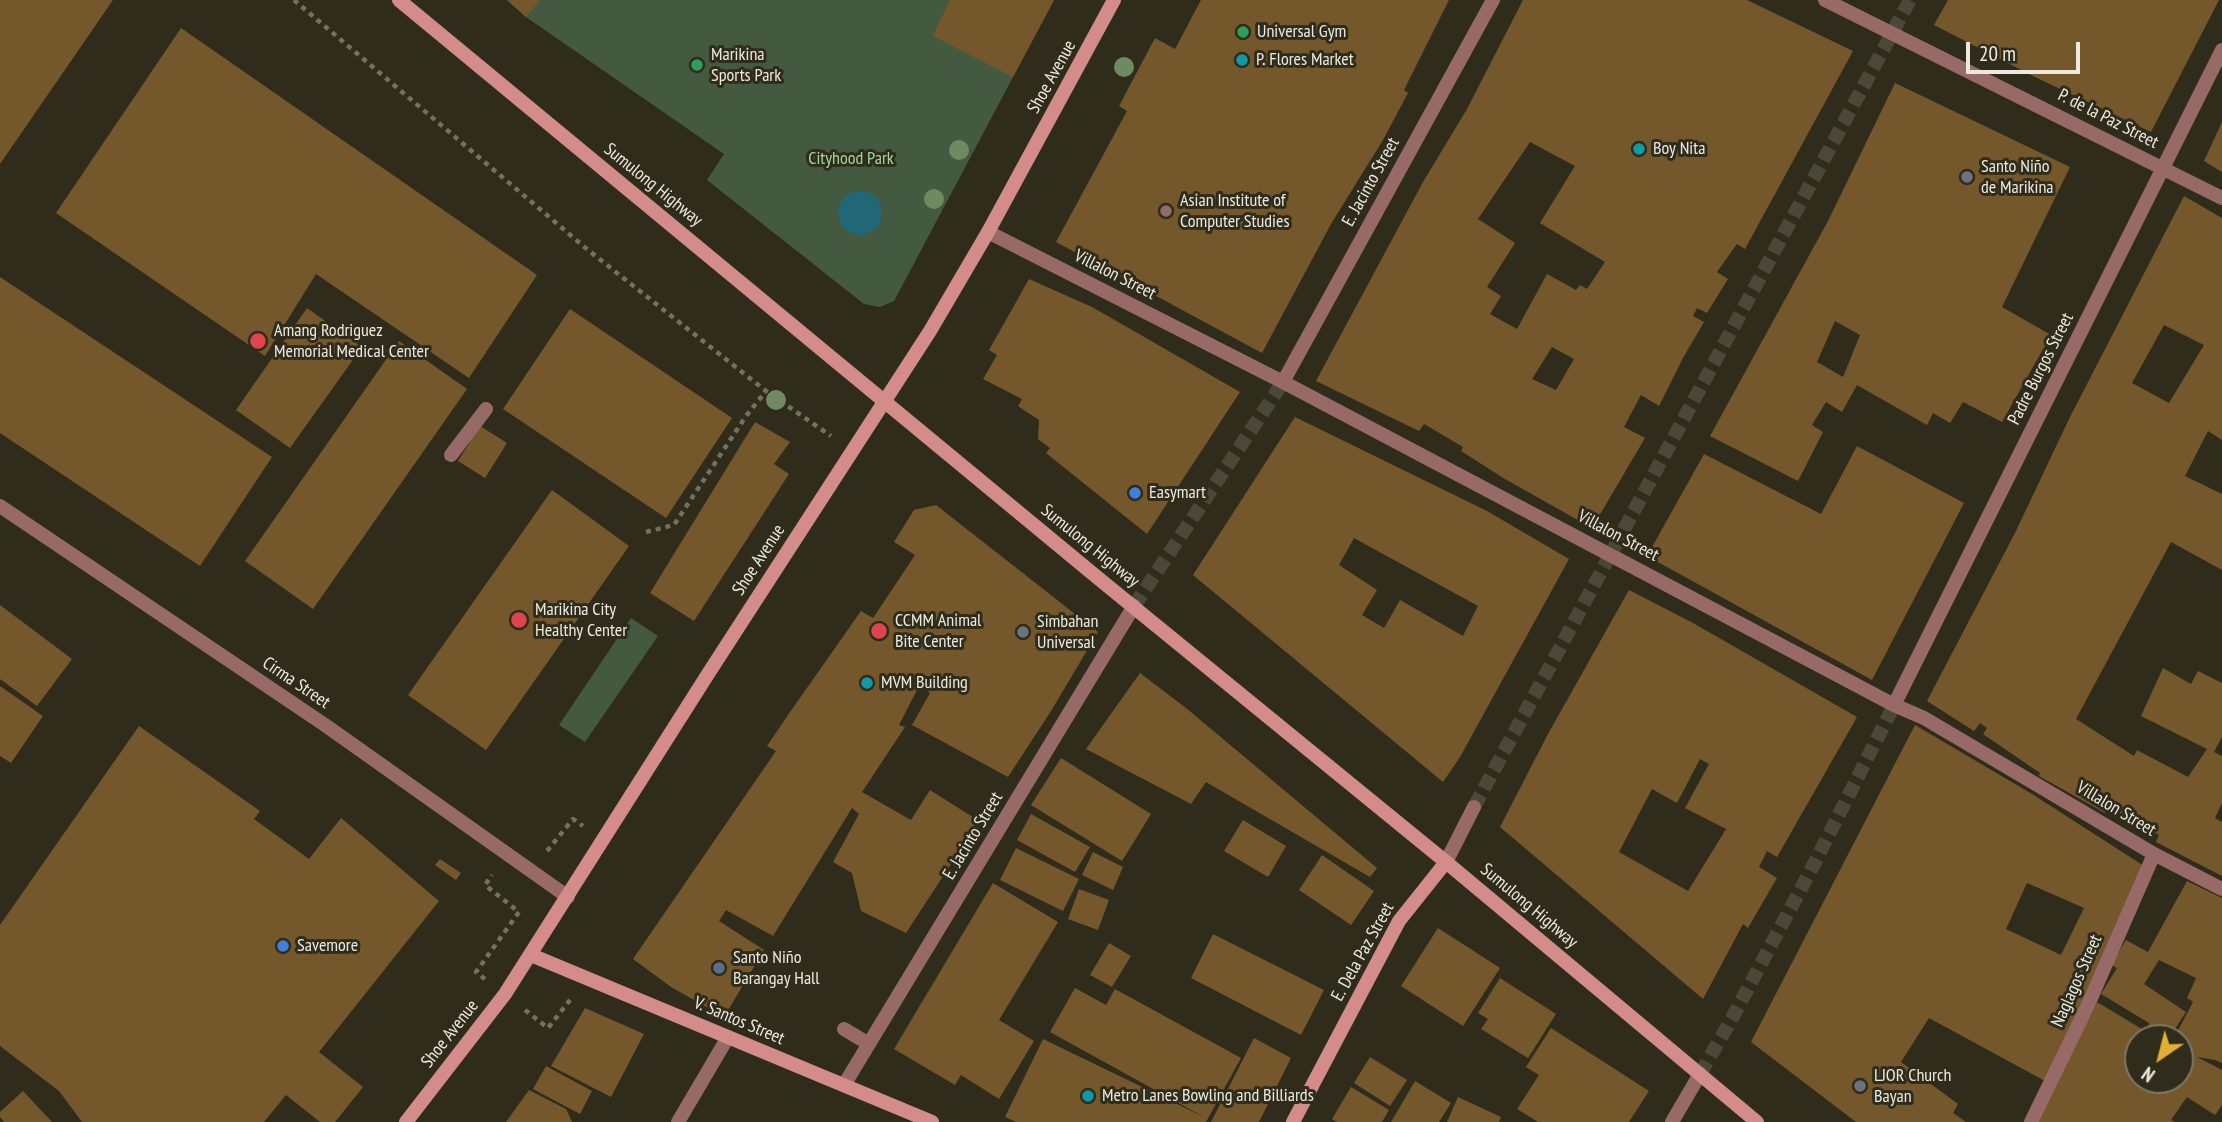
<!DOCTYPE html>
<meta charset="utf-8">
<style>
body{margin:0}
#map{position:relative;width:2222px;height:1122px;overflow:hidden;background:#302c1c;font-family:"PT Sans Narrow",sans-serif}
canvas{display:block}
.north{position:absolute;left:2124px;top:1024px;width:70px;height:70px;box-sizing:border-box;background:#302c1c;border:2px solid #7b786a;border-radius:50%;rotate:215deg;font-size:19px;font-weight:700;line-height:28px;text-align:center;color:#eceae0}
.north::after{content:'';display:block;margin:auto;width:24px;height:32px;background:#e2af34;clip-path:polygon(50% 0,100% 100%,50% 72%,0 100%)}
.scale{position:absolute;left:1966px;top:42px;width:114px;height:32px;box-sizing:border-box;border:4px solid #eceae0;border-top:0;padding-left:9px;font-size:21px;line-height:24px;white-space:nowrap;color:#eceae0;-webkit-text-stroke:5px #302c1c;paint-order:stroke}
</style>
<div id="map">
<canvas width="2222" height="1122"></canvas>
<div class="north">N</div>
<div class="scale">20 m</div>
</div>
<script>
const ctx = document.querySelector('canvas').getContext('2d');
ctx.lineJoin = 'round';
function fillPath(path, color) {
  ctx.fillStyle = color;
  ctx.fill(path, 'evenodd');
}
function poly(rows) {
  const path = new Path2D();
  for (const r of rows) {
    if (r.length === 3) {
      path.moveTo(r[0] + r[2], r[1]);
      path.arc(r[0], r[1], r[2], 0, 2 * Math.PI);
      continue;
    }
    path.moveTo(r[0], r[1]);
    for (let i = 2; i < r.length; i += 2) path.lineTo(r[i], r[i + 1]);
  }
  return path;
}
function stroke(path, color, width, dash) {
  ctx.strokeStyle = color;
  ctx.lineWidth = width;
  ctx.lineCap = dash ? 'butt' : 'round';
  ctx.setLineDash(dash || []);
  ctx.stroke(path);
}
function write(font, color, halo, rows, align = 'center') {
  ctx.font = font + ' "PT Sans Narrow",sans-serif';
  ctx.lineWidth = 6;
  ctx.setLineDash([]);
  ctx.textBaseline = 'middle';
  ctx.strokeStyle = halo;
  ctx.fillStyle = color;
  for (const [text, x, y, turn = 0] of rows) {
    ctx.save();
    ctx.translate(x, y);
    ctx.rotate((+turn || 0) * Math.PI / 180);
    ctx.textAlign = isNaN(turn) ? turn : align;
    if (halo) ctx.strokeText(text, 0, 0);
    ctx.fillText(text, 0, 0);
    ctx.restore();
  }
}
fillPath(poly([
 [507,0,1054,0,894,301,880,307,864,304,707,180,724,154,526,17],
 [631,618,658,636,585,742,559,725]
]), '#445a40');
fillPath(poly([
 [860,213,22]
]), '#216775');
fillPath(poly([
 [0,0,113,0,0,164],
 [507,0,540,0,526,17],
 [950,0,1054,0,1013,77,933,36],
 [1201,0,1449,0,1404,90,1408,93,1383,140,1331,224,1262,353,1056,242,1127,111,1119,106,1155,38,1175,49],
 [1523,0,1747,0,1853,51,1745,249,1737,244,1717,272,1728,279,1707,313,1697,308,1693,316,1704,322,1683,358,1659,406,1641,395,1624,427,1645,438,1592,528,1505,479,1461,451,1463,447,1424,424,1419,431,1316,381,1423,182,1467,109],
 [1530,142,1575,166,1540,223,1605,262,1587,289,1580,285,1576,290,1547,274,1517,329,1490,314,1501,296,1487,287,1515,243,1478,219],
 [1552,347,1574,359,1556,390,1532,379],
 [1948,0,2219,0,2151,132,2035,77,1934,25],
 [181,28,537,275,469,378,316,274,265,356,56,213],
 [1895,83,2070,167,2002,307,2051,335,2002,422,1963,402,1950,423,1933,413,1927,425,1857,385,1842,412,1826,402,1812,425,1823,432,1798,481,1710,436,1828,221],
 [1835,321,1860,335,1843,377,1817,362],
 [2222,122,2222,172,2204,161],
 [2184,196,2222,218,2222,440,2208,431,2185,476,2222,494,2222,570,2171,542,2076,719,2134,756,2137,750,2188,777,2207,749,2141,716,2163,668,2191,684,2198,671,2222,683,2222,737,2214,752,2222,756,2222,803,2215,818,2222,822,2222,876,2156,842,2159,835,2107,809,2105,813,2039,776,2040,773,1983,734,1987,728,1980,723,1974,731,1927,701,2014,535,2069,419],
 [2164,325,2204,345,2169,403,2132,383],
 [0,277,272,457,200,566,0,433],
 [1029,279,1092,307,1240,392,1147,534,1046,453,1050,448,1038,439,1039,420,1018,406,1022,399,983,379,997,355,989,350],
 [307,308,362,347,290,448,236,410],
 [570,309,732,418,666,518,503,409],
 [399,341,467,389,313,609,245,561],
 [1295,417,1487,511,1569,559,1460,757,1443,782,1193,575],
 [1354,538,1478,606,1463,636,1400,600,1384,628,1362,615,1377,590,1339,565],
 [755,422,790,442,774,464,789,474,694,621,650,593],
 [480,426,507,443,485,478,458,461],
 [1857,446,1964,503,1872,680,1647,556,1704,454,1821,514],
 [552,490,629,546,486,750,408,695],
 [936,505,1098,632,1051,711,1008,777,912,725,930,693,919,686,899,725,905,727,862,792,911,820,930,790,979,821,906,933,861,911,852,873,833,862,859,814,852,808,773,936,726,910,719,921,764,950,724,1017,671,987,633,959,776,751,767,746,788,715,861,611,873,618,915,555,894,542,914,510],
 [1629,590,1693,623,1857,717,1777,857,1767,851,1759,867,1777,878,1748,928,1743,924,1703,999,1500,827,1548,734],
 [1700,759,1709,764,1685,808,1726,829,1688,891,1619,852,1652,789,1677,803],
 [0,605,72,659,37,706,0,679],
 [1140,673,1186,708,1377,868,1370,877,1206,782,1191,804,1086,749],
 [0,686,43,716,11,763,0,756],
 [1915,725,2032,794,2144,866,2097,973,2045,1081,1929,1018,1901,1062,1958,1104,1953,1113,1966,1122,1856,1122,1751,1042],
 [2027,883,2084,908,2061,955,2006,929],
 [139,726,260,811,254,819,309,859,341,818,439,901,319,1052,363,1087,335,1122,320,1122,286,1095,264,1122,82,1122,59,1091,0,1046,0,925],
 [1061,758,1151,814,1122,861,1031,805],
 [1031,814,1090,847,1075,872,1017,840],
 [1243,820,1286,846,1268,877,1224,851],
 [1016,848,1079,879,1063,911,1000,880],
 [1093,852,1123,867,1113,890,1082,875],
 [1322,855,1374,891,1351,925,1299,890],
 [440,859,461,873,456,880,435,865],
 [2187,881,2222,898,2222,1063,2215,1060,2197,1057,2222,1070,2222,1105,2215,1115,2187,1097,2171,1120,2175,1122,2037,1122,2097,1002,2150,1034,2148,1028,2149,1023,2101,994,2117,968,2111,965,2126,940,2148,952],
 [2159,960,2196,978,2187,998,2193,1002,2174,1038,2180,1038,2180,1080,2138,1080,2138,1038,2169,1038,2186,1012,2144,984],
 [993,883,1058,922,999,1020,1034,1041,999,1099,961,1075,955,1085,894,1049],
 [1079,889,1109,900,1098,930,1068,919],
 [1438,928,1500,968,1463,1026,1401,986],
 [1213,934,1324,990,1301,1035,1191,978],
 [1109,943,1131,956,1112,987,1090,975],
 [1500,978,1556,1014,1528,1058,1481,1029,1488,1019,1478,1013],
 [1075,988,1106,1005,1115,989,1241,1058,1206,1122,1016,1122,1005,1117,1043,1039,1204,1117,1050,1032],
 [585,1008,644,1034,611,1097,551,1066],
 [1551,1028,1649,1091,1629,1122,1538,1122,1517,1109,1539,1075,1526,1067],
 [1254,1038,1291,1058,1259,1122,1211,1122],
 [1370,1057,1407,1080,1390,1106,1354,1083],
 [546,1066,592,1091,580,1114,533,1089],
 [1415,1081,1451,1103,1439,1122,1391,1122],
 [1351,1087,1389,1110,1382,1122,1337,1122,1332,1119],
 [529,1090,566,1109,572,1122,506,1122],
 [23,1091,52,1122,4,1122,0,1117,0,1112],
 [1458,1097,1501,1117,1499,1122,1447,1122]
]), '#74582c');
stroke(poly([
 [1134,606,1283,382],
 [1474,807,1910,0],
 [1700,1074,1730,1022,1813,866,1894,705]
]), '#4c4839', 14, [14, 7]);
stroke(poly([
 [294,0,588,250,766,391,831,436],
 [646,532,674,525,746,416,766,391],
 [547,851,573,819,583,826],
 [485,979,476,972,519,912,485,885,492,875],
 [525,1010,548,1028,570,1000]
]), '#747163', 4.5, [5, 5]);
stroke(poly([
 [451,455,486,409],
 [844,1029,869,1044]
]), '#976a68', 14);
stroke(poly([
 [1825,0,2222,198],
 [988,232,1283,382,1894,705,1924,718,2154,854,2222,889],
 [1283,382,1493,0],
 [0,506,325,725,568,897],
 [1894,705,2222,50],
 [1446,862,1474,807],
 [844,1085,1134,606],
 [678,1122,728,1037],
 [1672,1122,1700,1074],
 [2031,1122,2088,1005,2154,854]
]), '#976a68', 14);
stroke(poly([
 [399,0,1098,578,1446,862,1757,1122],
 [531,955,932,1122],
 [406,1122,505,994,708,674,930,331,988,232,1114,0],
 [1293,1122,1399,921,1446,862]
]), '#d48c8a', 14);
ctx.fillStyle = '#6f8a61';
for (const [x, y] of [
 [1124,67],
 [959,150],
 [934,199],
 [776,400]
]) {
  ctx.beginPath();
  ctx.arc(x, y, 10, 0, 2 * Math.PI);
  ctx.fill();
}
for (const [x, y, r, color] of [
 [1243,32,7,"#2e9e5b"],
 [1242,60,7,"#0f9aa8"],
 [697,65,7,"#2e9e5b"],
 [1639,149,7,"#0f9aa8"],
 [1967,177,7,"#6b7280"],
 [1166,211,7,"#8d6e63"],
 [258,341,9,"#e0444e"],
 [1135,493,7,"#3f7fe0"],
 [519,620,9,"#e0444e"],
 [879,631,9,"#e0444e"],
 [1023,632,7,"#6b7280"],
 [867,683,7,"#0f9aa8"],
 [283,946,7,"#3f7fe0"],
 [719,968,7,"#5c6f8a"],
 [1860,1086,7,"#6b7280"],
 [1088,1096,7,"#0f9aa8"]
]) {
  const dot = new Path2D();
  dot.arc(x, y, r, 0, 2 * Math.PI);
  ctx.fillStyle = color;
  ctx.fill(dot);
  stroke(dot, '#302c1c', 2.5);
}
write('18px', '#eceae0', '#302c1c', [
 ["Universal Gym",1257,32],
 ["Marikina",711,55],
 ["Sports Park",711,76],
 ["P. Flores Market",1256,60],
 ["Boy Nita",1653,149],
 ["Santo Niño",1981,167],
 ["de Marikina",1981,188],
 ["Asian Institute of",1180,201],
 ["Computer Studies",1180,222],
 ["Amang Rodriguez",274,331],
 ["Memorial Medical Center",274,352],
 ["Easymart",1149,493],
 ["Marikina City",535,610],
 ["Healthy Center",535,631],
 ["CCMM Animal",895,621],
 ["Bite Center",895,642],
 ["Simbahan",1037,622],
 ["Universal",1037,643],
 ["MVM Building",881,683],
 ["Savemore",297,946],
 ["Santo Niño",733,958],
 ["Barangay Hall",733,979],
 ["LJOR Church",1874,1076],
 ["Bayan",1874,1097],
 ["Metro Lanes Bowling and Billiards",1102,1096]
], 'left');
write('18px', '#eceae0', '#302c1c', [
 ["Shoe Avenue",1052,77,-61],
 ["P. de la Paz Street",2108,119,27],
 ["E. Jacinto Street",1371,182,-61],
 ["Sumulong Highway",653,185,39],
 ["Villalon Street",1115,275,27],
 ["Padre Burgos Street",2041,369,-63],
 ["Villalon Street",1618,536,28],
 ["Sumulong Highway",1090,546,39],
 ["Shoe Avenue",759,560,-57],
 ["Cirma Street",296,683,34],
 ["Villalon Street",2116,809,31],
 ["E. Jacinto Street",973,836,-59],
 ["Sumulong Highway",1529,906,40],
 ["E. Dela Paz Street",1363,952,-61],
 ["Naglagos Street",2077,981,-66],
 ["V. Santos Street",739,1021,23],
 ["Shoe Avenue",450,1034,-52]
]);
write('18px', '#a3d799', '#302c1c', [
 ["Cityhood Park",851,159]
]);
</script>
